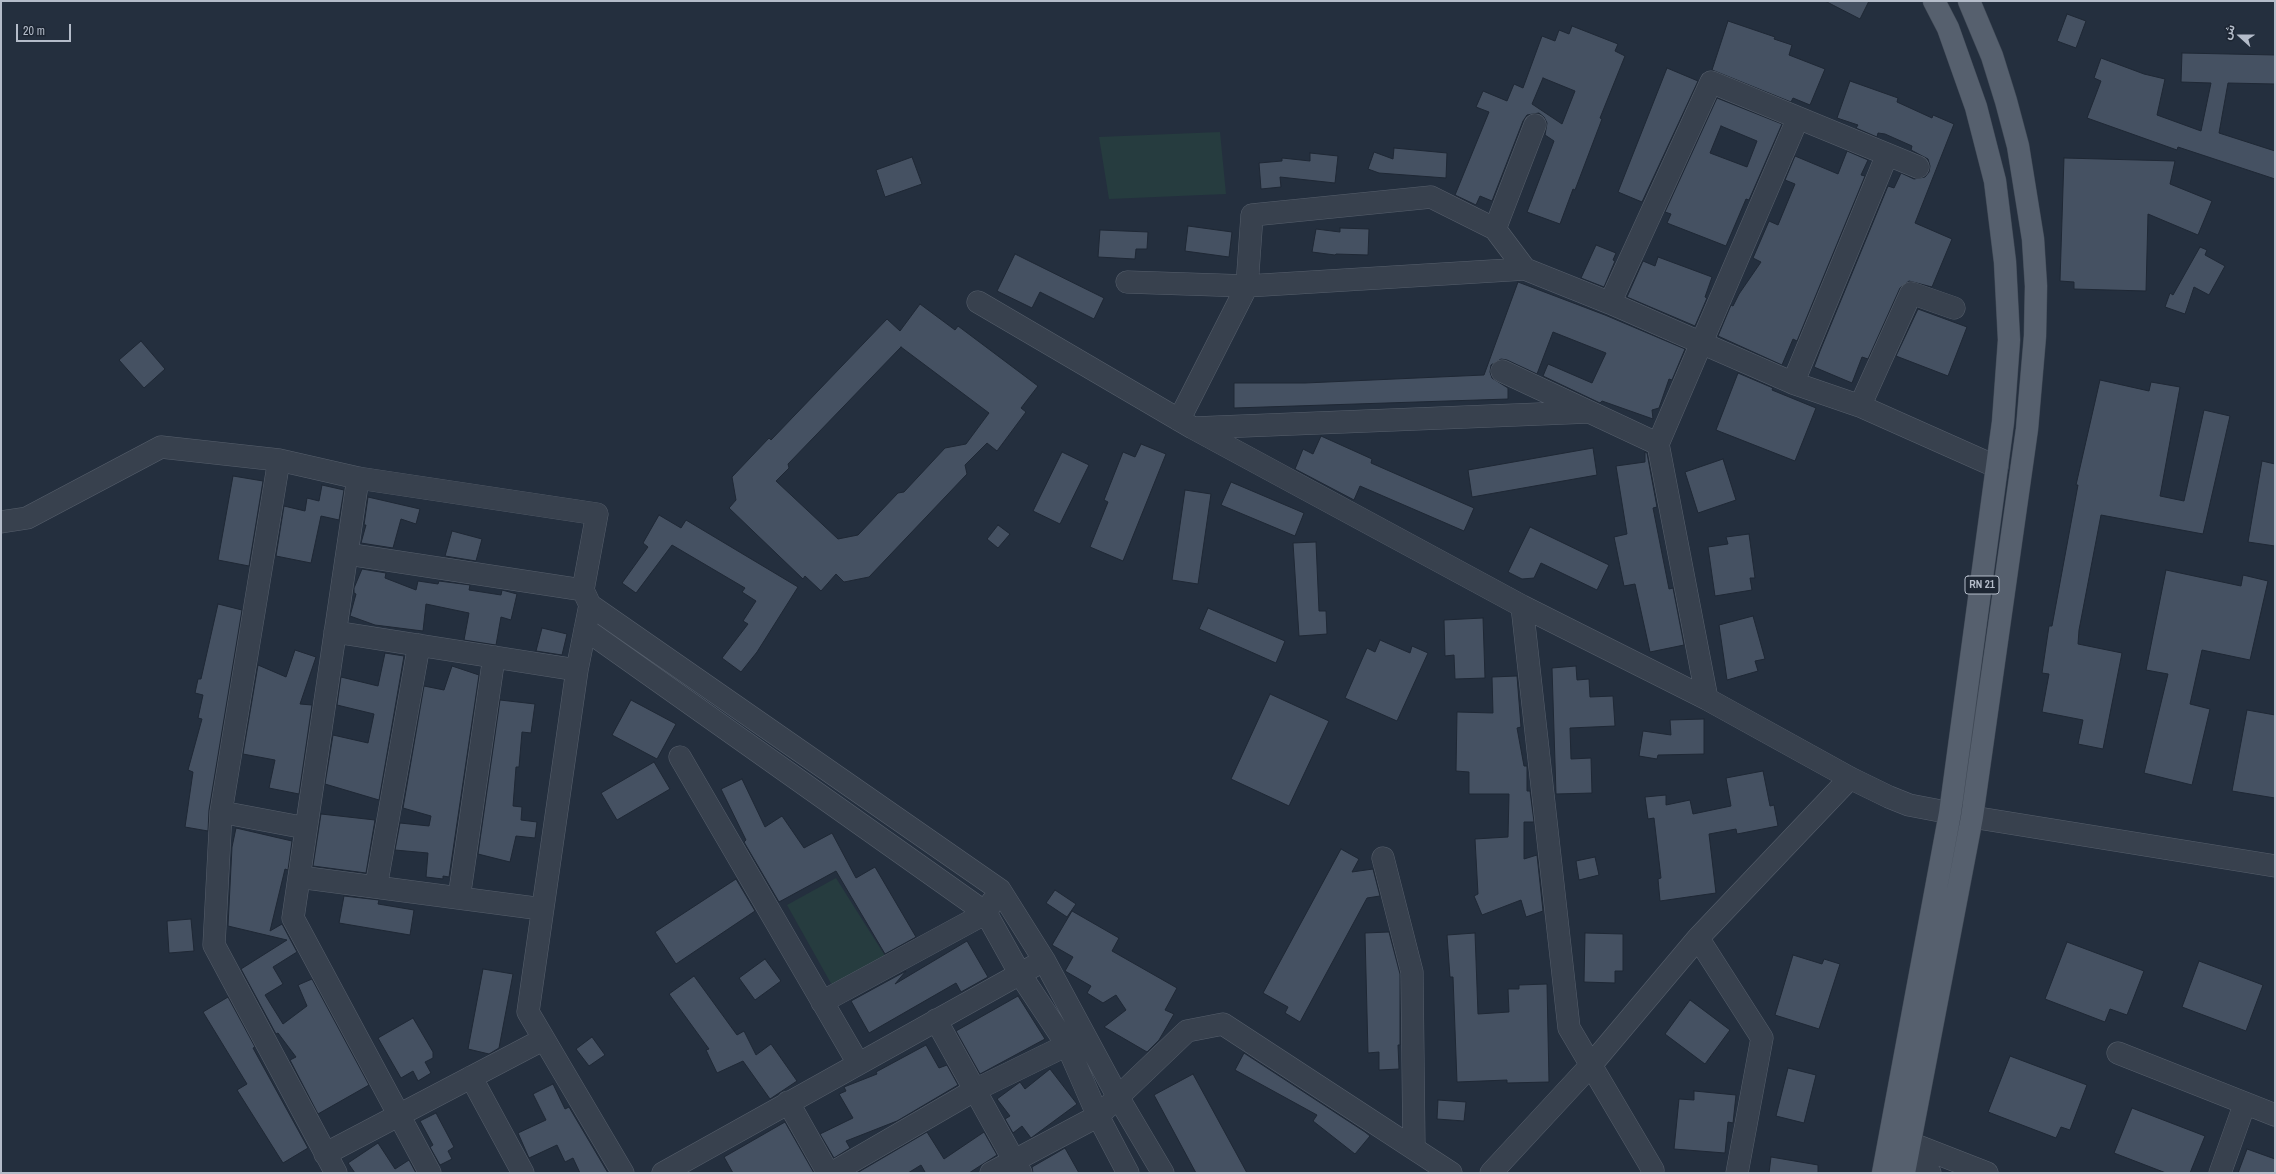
<!DOCTYPE html>
<meta charset="utf-8">
<style>
body{margin:0}
#map{position:relative;width:2276px;height:1174px;overflow:hidden;background:#242f3e;font-family:"Archivo Narrow","Noto Sans Arabic",sans-serif}
canvas{display:block}
.frame{position:absolute;inset:0;border:2px solid #b4bcc9;pointer-events:none}
.north{position:absolute;left:2220px;top:16px;width:40px;height:40px;-webkit-text-stroke:3px #1d2633;paint-order:stroke;rotate:291deg;font-size:11px;font-weight:700;line-height:16px;text-align:center;color:#b4bcc9}
.north::after{content:'';display:block;margin:auto;width:14px;height:18px;background:#b4bcc9;clip-path:polygon(50% 0,100% 100%,50% 72%,0 100%)}
.scale{position:absolute;left:16px;top:24px;width:55px;height:18px;box-sizing:border-box;border:2px solid #b4bcc9;border-top:0;padding-left:5px;font-size:12px;line-height:14px;white-space:nowrap;color:#b4bcc9;-webkit-text-stroke:3px #1d2633;paint-order:stroke}
</style>
<div id="map">
<canvas width="2276" height="1174"></canvas>
<div class="frame"></div>
<div class="north">ش</div>
<div class="scale">20 m</div>
</div>
<script>
const ctx = document.querySelector('canvas').getContext('2d');
ctx.lineJoin = 'round';
function fillPath(path, color) {
  ctx.fillStyle = color;
  ctx.fill(path, 'evenodd');
}
function poly(rows) {
  const path = new Path2D();
  for (const r of rows) {
    path.moveTo(r[0], r[1]);
    for (let i = 2; i < r.length; i += 2) path.lineTo(r[i], r[i + 1]);
  }
  return path;
}
function stroke(path, color, width, dash) {
  ctx.strokeStyle = color;
  ctx.lineWidth = width;
  ctx.lineCap = dash ? 'butt' : 'round';
  ctx.setLineDash(dash || []);
  ctx.stroke(path);
}
function write(font, color, halo, rows, align = 'center') {
  ctx.font = font + ' "Archivo Narrow",sans-serif';
  ctx.lineWidth = 4;
  ctx.setLineDash([]);
  ctx.textBaseline = 'middle';
  ctx.strokeStyle = halo;
  ctx.fillStyle = color;
  for (const [text, x, y, turn = 0] of rows) {
    ctx.save();
    ctx.translate(x, y);
    ctx.rotate((+turn || 0) * Math.PI / 180);
    ctx.textAlign = isNaN(turn) ? turn : align;
    if (halo) ctx.strokeText(text, 0, 0);
    ctx.fillText(text, 0, 0);
    ctx.restore();
  }
}
fillPath(poly([
 [1220,132,1226,194,1109,199,1099,137],
 [836,878,887,959,833,987,787,905]
]), '#263c3f');
const building = poly([
 [1825,1,1869,1,1860,19,1825,1],
 [2067,14,2086,21,2076,48,2057,41,2067,14],
 [1728,21,1775,37,1774,39,1792,45,1789,55,1825,69,1810,105,1793,98,1791,102,1712,70,1728,21],
 [1572,26,1618,44,1615,51,1625,56,1600,118,1602,119,1575,190,1573,189,1560,224,1527,212,1554,141,1545,135,1547,123,1544,117,1539,113,1527,115,1523,121,1492,201,1480,196,1476,205,1455,195,1489,112,1476,107,1483,91,1507,101,1514,84,1523,88,1542,36,1555,41,1559,30,1569,34,1572,26],
 [1543,78,1575,91,1562,124,1532,104,1543,78],
 [2182,53,2275,55,2275,84,2228,83,2219,133,2275,151,2275,179,2178,147,2177,150,2087,118,2101,81,2094,78,2101,58,2144,74,2165,79,2157,115,2201,131,2211,83,2181,82,2182,53],
 [1667,68,1698,81,1642,202,1618,192,1667,68],
 [1850,81,1898,98,1897,102,1932,118,1933,115,1954,124,1915,223,1952,239,1932,287,1909,281,1900,288,1868,359,1862,357,1852,383,1814,367,1820,351,1888,186,1894,188,1901,173,1914,179,1925,177,1929,172,1930,166,1928,159,1911,150,1912,146,1885,134,1878,133,1877,137,1856,128,1858,125,1837,118,1850,81],
 [1717,98,1782,124,1749,200,1746,199,1726,246,1667,223,1671,214,1665,212,1717,98],
 [1721,126,1757,141,1747,167,1710,153,1721,126],
 [1394,148,1447,153,1446,178,1379,173,1368,169,1374,152,1393,159,1394,148],
 [1847,151,1868,160,1861,175,1865,176,1797,341,1793,339,1782,365,1718,336,1731,305,1733,306,1739,294,1761,262,1753,258,1769,221,1778,225,1795,184,1785,180,1795,156,1838,174,1847,151],
 [1310,153,1338,156,1335,183,1280,177,1281,187,1261,189,1259,163,1282,161,1282,158,1310,161,1310,153],
 [912,157,922,184,885,197,876,170,912,157],
 [2064,158,2175,161,2170,184,2212,201,2198,235,2148,214,2146,291,2074,289,2074,282,2060,281,2064,158],
 [1188,226,1232,232,1229,257,1185,251,1188,226],
 [1340,228,1369,229,1368,255,1336,254,1335,255,1312,252,1316,229,1340,232,1340,228],
 [1100,230,1148,232,1147,249,1136,249,1135,259,1098,257,1100,230],
 [1596,245,1616,253,1613,260,1615,261,1604,287,1581,278,1596,245],
 [2200,247,2207,250,2205,255,2225,266,2209,295,2194,287,2185,314,2165,307,2170,293,2173,295,2200,247],
 [1015,254,1104,298,1094,319,1040,292,1032,308,997,291,1015,254],
 [1658,257,1712,277,1705,297,1707,298,1695,326,1627,297,1643,261,1655,266,1658,257],
 [1518,282,1605,315,1685,349,1672,380,1669,379,1659,408,1652,410,1653,419,1602,401,1600,403,1543,376,1548,364,1592,383,1606,353,1553,332,1537,374,1507,360,1501,359,1491,365,1490,372,1492,378,1508,388,1508,399,1234,408,1234,383,1305,383,1484,375,1518,282],
 [920,304,955,330,958,326,1038,386,1021,408,1026,412,997,451,987,443,965,465,967,474,869,577,844,582,836,574,821,591,805,576,803,579,729,508,736,500,732,477,769,438,771,440,887,319,900,331,920,304],
 [901,347,989,413,966,444,945,448,904,492,898,493,858,535,838,539,776,481,789,468,788,464,901,347],
 [1918,309,1967,327,1948,376,1896,356,1918,309],
 [141,341,165,369,144,388,119,360,141,341],
 [1738,373,1773,388,1772,390,1816,408,1795,461,1716,430,1738,373],
 [2100,380,2149,391,2151,382,2180,387,2160,496,2184,501,2204,410,2230,416,2203,534,2101,515,2079,630,2078,644,2122,653,2103,749,2078,744,2083,720,2042,712,2049,674,2042,673,2049,626,2052,626,2078,485,2076,485,2100,380],
 [1321,436,1372,459,1371,463,1474,508,1464,531,1360,486,1354,500,1295,469,1303,449,1313,454,1321,436],
 [1141,444,1166,454,1123,561,1090,547,1108,502,1104,500,1123,452,1135,457,1141,444],
 [1593,448,1597,475,1472,497,1468,470,1593,448],
 [1062,452,1089,465,1060,524,1033,511,1062,452],
 [1645,452,1647,453,1657,507,1653,508,1669,589,1673,588,1684,645,1650,652,1635,584,1624,586,1614,537,1627,534,1616,466,1645,462,1645,452],
 [1723,459,1736,500,1698,513,1685,472,1723,459],
 [2262,461,2275,464,2275,546,2248,542,2262,461],
 [233,476,263,481,249,566,218,560,233,476],
 [1231,482,1304,513,1295,536,1221,505,1231,482],
 [322,485,344,490,339,520,321,516,311,563,276,556,284,506,305,511,307,498,319,501,322,485],
 [1185,490,1211,494,1198,584,1172,580,1185,490],
 [368,497,420,509,416,524,401,519,393,548,361,543,366,525,364,525,368,497],
 [659,515,681,528,686,520,798,587,757,652,741,672,722,658,748,624,743,621,756,601,742,592,745,588,672,545,636,593,622,583,648,547,643,543,659,515],
 [998,525,1010,534,998,548,987,539,998,525],
 [1530,527,1609,565,1597,590,1541,563,1534,578,1522,579,1508,572,1530,527],
 [452,531,482,539,476,561,445,556,452,531],
 [1749,534,1755,578,1750,578,1752,590,1715,596,1708,547,1728,544,1726,537,1749,534],
 [1316,542,1319,611,1326,611,1327,634,1299,636,1293,543,1316,542],
 [362,569,386,573,385,578,416,590,418,581,438,584,439,581,470,585,469,590,501,595,502,590,517,594,511,620,501,617,496,645,464,640,469,613,426,604,423,631,375,625,350,616,356,594,354,593,354,588,362,569],
 [2166,570,2241,586,2243,575,2268,581,2250,660,2202,650,2190,704,2210,709,2192,785,2144,773,2168,674,2146,670,2166,570],
 [218,604,242,610,209,810,208,831,185,827,193,772,188,770,202,719,198,718,203,695,195,693,198,679,201,679,218,604],
 [1208,608,1285,641,1276,663,1199,629,1208,608],
 [1753,616,1765,659,1755,661,1758,671,1727,680,1719,625,1753,616],
 [1483,618,1485,678,1455,679,1454,655,1445,656,1444,620,1483,618],
 [542,628,567,634,562,655,536,651,542,628],
 [1380,640,1410,653,1412,646,1428,653,1397,721,1345,698,1367,648,1375,652,1380,640],
 [295,650,316,657,300,704,312,705,299,794,269,788,275,760,243,754,258,665,286,677,295,650],
 [385,653,404,656,379,800,325,784,333,735,368,743,374,714,337,705,341,677,378,686,385,653],
 [452,666,479,675,449,877,443,876,443,879,426,877,428,853,395,850,400,823,429,826,431,816,403,808,424,686,444,690,452,666],
 [1576,666,1577,680,1589,679,1590,697,1613,696,1615,726,1570,728,1571,759,1591,758,1592,793,1556,794,1552,668,1576,666],
 [1517,676,1521,727,1517,728,1524,766,1527,766,1527,791,1530,791,1534,822,1524,822,1524,859,1537,855,1543,911,1526,917,1521,900,1482,915,1474,896,1478,894,1475,839,1508,837,1509,794,1469,794,1469,772,1456,771,1457,712,1493,713,1492,677,1517,676],
 [1270,694,1329,721,1289,806,1231,779,1270,694],
 [500,700,535,704,531,733,522,732,519,767,516,767,513,806,522,807,521,820,537,822,535,838,516,836,510,862,478,854,500,700],
 [631,700,676,724,657,759,612,735,631,700],
 [2247,710,2275,715,2275,798,2232,791,2247,710],
 [1704,719,1704,754,1658,755,1657,759,1639,756,1643,731,1671,735,1670,720,1704,719],
 [654,762,670,789,617,820,601,793,654,762],
 [1763,771,1770,806,1774,805,1778,826,1737,834,1736,829,1709,834,1716,893,1660,901,1658,879,1661,878,1654,818,1648,819,1645,797,1666,795,1666,805,1690,800,1693,814,1731,806,1726,778,1763,771],
 [742,779,765,827,782,816,804,848,832,833,856,878,875,867,916,937,885,954,836,871,779,902,744,842,746,840,721,789,742,779],
 [321,814,375,820,366,873,313,866,321,814],
 [236,828,292,841,288,870,285,869,270,931,282,924,297,952,273,967,283,984,265,995,283,1024,307,1006,298,985,312,979,369,1085,318,1114,290,1060,296,1057,278,1033,276,1034,241,969,287,940,228,926,232,847,236,828],
 [1341,849,1359,859,1352,872,1373,869,1380,896,1367,898,1300,1022,1285,1013,1288,1007,1263,993,1341,849],
 [1595,857,1599,875,1579,880,1576,861,1595,857],
 [736,879,755,911,676,964,655,932,736,879],
 [1055,890,1076,904,1067,917,1046,903,1055,890],
 [344,896,379,900,378,904,414,910,410,935,339,923,344,896],
 [1072,911,1119,938,1112,951,1177,988,1165,1010,1174,1014,1159,1040,1147,1052,1104,1027,1126,1010,1116,995,1103,1003,1087,993,1091,986,1065,971,1073,957,1052,945,1072,911],
 [191,919,194,951,169,953,167,921,191,919],
 [1389,932,1400,974,1400,1045,1398,1045,1399,1069,1379,1070,1379,1052,1368,1053,1365,933,1389,932],
 [1475,933,1478,1014,1509,1012,1508,989,1519,989,1519,985,1547,984,1549,1082,1507,1083,1507,1080,1457,1082,1453,977,1450,977,1447,935,1475,933],
 [1585,933,1623,934,1623,971,1615,971,1615,983,1584,982,1585,933],
 [967,941,988,977,961,992,956,983,869,1033,851,1001,906,971,895,984,967,941],
 [2067,942,2144,971,2127,1015,2110,1009,2105,1022,2045,999,2067,942],
 [1793,955,1822,964,1824,959,1840,964,1819,1029,1775,1015,1793,955],
 [765,959,781,981,755,1000,739,978,765,959],
 [2199,961,2263,985,2246,1031,2182,1007,2199,961],
 [483,969,513,974,499,1048,489,1054,468,1049,483,969],
 [694,976,737,1035,744,1031,756,1055,771,1044,797,1081,770,1099,743,1061,717,1073,706,1050,709,1049,669,994,694,976],
 [1018,996,1045,1039,980,1074,956,1031,1018,996],
 [228,997,255,1047,253,1048,308,1148,283,1163,237,1090,247,1084,203,1012,228,997],
 [1690,1000,1730,1030,1705,1064,1665,1034,1690,1000],
 [413,1018,433,1052,433,1058,425,1062,431,1073,418,1081,413,1071,401,1078,378,1038,413,1018],
 [592,1037,605,1055,589,1066,576,1049,592,1037],
 [926,1045,939,1068,947,1065,958,1085,897,1121,846,1141,850,1148,834,1158,820,1134,853,1118,839,1094,846,1091,844,1087,877,1074,876,1072,926,1045],
 [1244,1053,1365,1132,1370,1136,1355,1154,1313,1121,1317,1115,1235,1070,1244,1053],
 [2010,1056,2087,1085,2070,1130,2061,1127,2056,1138,1988,1112,2010,1056],
 [1788,1068,1816,1075,1804,1123,1776,1116,1788,1068],
 [1050,1069,1077,1104,1031,1138,1022,1126,1013,1133,1005,1119,1010,1116,997,1099,1020,1082,1025,1089,1050,1069],
 [1193,1074,1247,1173,1196,1173,1154,1095,1193,1074],
 [553,1084,565,1109,569,1107,608,1173,580,1173,573,1158,565,1162,557,1145,529,1158,518,1133,546,1120,533,1094,553,1084],
 [1694,1091,1736,1095,1733,1123,1728,1122,1725,1153,1674,1149,1679,1099,1694,1100,1694,1091],
 [1438,1100,1466,1102,1464,1121,1437,1119,1438,1100],
 [2132,1108,2205,1136,2190,1173,2166,1173,2114,1153,2132,1108],
 [436,1113,454,1147,448,1151,452,1159,440,1165,430,1147,433,1145,420,1121,436,1113],
 [785,1122,814,1173,733,1173,724,1157,785,1122],
 [927,1132,944,1159,984,1132,997,1155,969,1173,923,1173,925,1172,921,1165,908,1173,857,1173,927,1132],
 [378,1143,395,1169,409,1160,416,1173,355,1173,348,1163,378,1143],
 [1065,1148,1079,1173,1033,1173,1032,1167,1065,1148],
 [2247,1149,2275,1159,2275,1173,2238,1173,2247,1149],
 [1771,1157,1818,1165,1818,1173,1769,1173,1771,1157]
]);
fillPath(building, '#455162');
stroke(building, '#1f2835', 1);
const minor = poly([
 [1535,125,1495,229,1525,269,1610,303,1793,383,1860,406,1997,467],
 [1127,282,1247,286,1525,269],
 [978,302,1193,428,1522,606,1707,699,1850,778,1889,797,1909,805,1972,817,2275,866],
 [1610,303,1711,82,1918,167],
 [1502,371,1658,444],
 [1793,383,1887,155],
 [1860,406,1911,293,1954,308],
 [1179,420,1247,286,1252,215,1431,197,1495,229],
 [1194,428,1589,412],
 [279,460,221,812,214,945,336,1173],
 [358,478,293,918,430,1173],
 [1,522,27,518,161,447,279,460,358,478,597,514,583,590,590,605,577,670,528,1012,623,1173],
 [347,554,583,590],
 [590,605,1000,890,1044,960,1118,1097,1163,1173],
 [1522,606,1569,1028,1653,1170,1652,1173],
 [585,629,986,913,1020,974,1067,1045,1098,1116,1128,1173],
 [335,632,577,670],
 [1707,699,1658,444,1798,118],
 [680,757,858,1063],
 [221,812,306,828],
 [1383,858,1412,972,1414,1148],
 [299,877,542,909],
 [376,887,419,645],
 [459,898,494,657],
 [1698,938,1762,1038,1737,1173],
 [822,1002,986,913,992,902],
 [936,1020,1021,1173],
 [2118,1053,2275,1115],
 [471,1077,523,1173],
 [788,1102,828,1173],
 [1890,1142,1910,1143,1987,1173],
 [325,1154,544,1039],
 [1888,1159,1930,1173],
 [663,1173,1034,966],
 [832,1173,975,1090,1067,1045],
 [991,1173,1098,1116,1187,1031,1223,1024,1451,1173],
 [1491,1173,1591,1065,1698,938,1850,778],
 [2220,1173,2245,1103]
]);
const major = poly([
 [1883,1173,1950,813,2003,422,2009,340,2005,262,1995,181,1976,107,1948,28,1934,1],
 [1904,1173,1972,817,2027,429,2035,336,2036,286,2033,239,2018,146,2006,101,1992,56,1969,1]
]);
stroke(minor, '#565f6c', 23);
stroke(major, '#414a57', 23);
stroke(minor, '#38414e', 22);
stroke(major, '#56606e', 22);
for (const [x, y, w] of [
 [1982,585,34]
]) {
  const box = new Path2D();
  box.roundRect(x - w / 2, y - 9, w, 18, 3);
  ctx.fillStyle = '#1d2633';
  ctx.fill(box);
  stroke(box, '#b4bcc9', 1);
}
write('bold 11px', '#b4bcc9', null, [
 ["RN 21",1982,585]
]);
</script>
